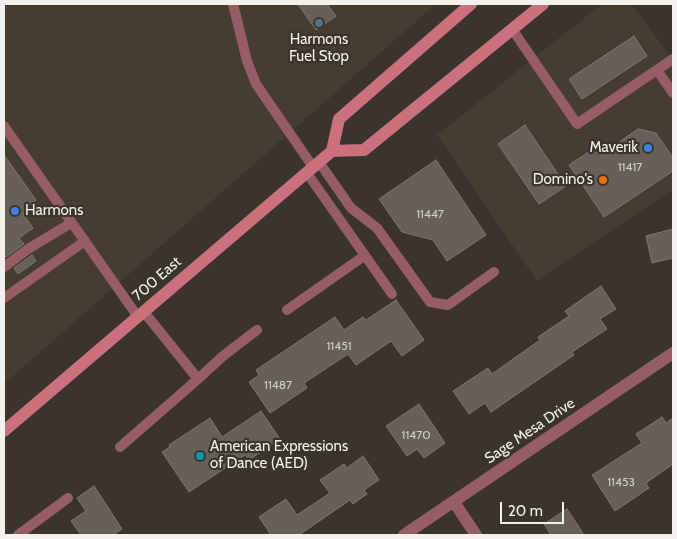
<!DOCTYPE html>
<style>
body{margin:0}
#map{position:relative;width:677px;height:539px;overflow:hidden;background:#3a342d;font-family:Cabin,sans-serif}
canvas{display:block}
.frame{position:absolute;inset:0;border:5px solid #f4f1ed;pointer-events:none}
.scale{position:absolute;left:500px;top:502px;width:64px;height:22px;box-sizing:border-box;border:2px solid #f4f1ed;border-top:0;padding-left:6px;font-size:15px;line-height:18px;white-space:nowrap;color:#f4f1ed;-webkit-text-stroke:4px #3a342d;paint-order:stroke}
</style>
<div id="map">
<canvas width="677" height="539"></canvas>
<div class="frame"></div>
<div class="scale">20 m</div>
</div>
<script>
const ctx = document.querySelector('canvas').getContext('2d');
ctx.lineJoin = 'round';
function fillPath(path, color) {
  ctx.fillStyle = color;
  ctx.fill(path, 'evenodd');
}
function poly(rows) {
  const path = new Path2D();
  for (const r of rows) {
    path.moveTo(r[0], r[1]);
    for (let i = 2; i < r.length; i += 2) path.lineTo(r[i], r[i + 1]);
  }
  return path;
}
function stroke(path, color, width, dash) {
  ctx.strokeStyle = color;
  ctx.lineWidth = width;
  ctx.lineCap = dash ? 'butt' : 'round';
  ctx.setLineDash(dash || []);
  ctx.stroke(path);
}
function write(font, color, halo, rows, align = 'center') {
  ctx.font = font + ' Cabin,sans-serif';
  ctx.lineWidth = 4.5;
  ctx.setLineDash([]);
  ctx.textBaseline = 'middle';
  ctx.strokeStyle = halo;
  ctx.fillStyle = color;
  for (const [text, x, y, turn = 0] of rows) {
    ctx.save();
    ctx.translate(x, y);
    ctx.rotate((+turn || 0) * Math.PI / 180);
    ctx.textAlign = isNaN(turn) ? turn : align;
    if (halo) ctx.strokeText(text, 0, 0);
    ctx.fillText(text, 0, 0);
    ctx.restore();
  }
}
fillPath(poly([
 [4,4,436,4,4,384],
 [602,4,628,4,633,6,673,60,673,190,537,281,437,135]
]), '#463c31');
const building = poly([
 [298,4,327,4,336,16,316,30,298,4],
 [634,36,647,56,582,99,569,79,634,36],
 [525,125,566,186,539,204,498,144,525,125],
 [638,129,656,133,673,158,673,171,604,217,569,165,601,144,606,151,638,129],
 [4,155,36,200,28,207,29,209,23,214,33,228,19,238,24,244,6,257,4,255,4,155],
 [436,160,486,235,447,261,433,240,402,232,379,199,436,160],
 [673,229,673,258,652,263,646,236,673,229],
 [32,255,36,261,18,274,14,268,32,255],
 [601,286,616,309,600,319,607,329,572,352,574,355,491,412,485,403,469,414,453,391,488,368,492,374,540,340,538,337,569,316,565,311,601,286],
 [396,300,424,340,402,356,391,341,356,365,348,354,304,383,307,388,270,413,249,382,259,375,256,370,335,317,344,330,363,317,366,320,396,300],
 [419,404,445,443,424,458,417,449,407,456,386,426,419,404],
 [261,411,280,439,249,460,245,455,189,492,162,452,170,447,169,445,210,418,222,437,261,411],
 [662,417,666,423,673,418,673,464,646,483,649,488,615,511,592,475,642,443,636,434,662,417],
 [363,456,379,480,364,490,367,494,353,504,350,500,299,535,271,535,259,517,286,499,297,515,330,493,320,480,344,464,347,468,363,456],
 [94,486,122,529,113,535,81,535,71,521,86,511,77,498,94,486],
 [567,509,584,535,551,535,544,524,567,509]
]);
fillPath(building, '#666059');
stroke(building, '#7d766f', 1);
stroke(poly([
 [233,4,247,61,256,84,313,167],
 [512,29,577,124,673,59],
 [657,70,673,93],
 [4,126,138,317],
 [319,162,351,208,377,228,430,302,448,305,494,272],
 [307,173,392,294],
 [4,267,28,249,71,223],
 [4,298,85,241],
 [287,310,364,256],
 [198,379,223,356,257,330],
 [120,447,198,379,144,312],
 [18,535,68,498]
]), '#965d64', 10);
stroke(poly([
 [454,502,476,535],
 [404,535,673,353]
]), '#965d64', 12);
stroke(poly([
 [332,151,364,150,543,4],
 [4,431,332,151,339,119,471,4]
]), '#cb717e', 12);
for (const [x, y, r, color] of [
 [319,23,5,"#5c6f8a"],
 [648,148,5,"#3f7fe0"],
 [603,180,5,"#e8710a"],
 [15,211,5,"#3f7fe0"],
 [200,456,5,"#0f9aa8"]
]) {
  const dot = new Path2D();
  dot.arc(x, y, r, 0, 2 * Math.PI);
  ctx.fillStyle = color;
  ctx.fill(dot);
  stroke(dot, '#3a342d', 2);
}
write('12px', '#d0cdc8', null, [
 ["11417",630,167],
 ["11447",430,214],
 ["11451",339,346],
 ["11487",278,385],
 ["11470",416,435],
 ["11453",621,482]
]);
write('15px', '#f4f1ed', '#3a342d', [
 ["Harmons",319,40,"center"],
 ["Fuel Stop",319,57,"center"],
 ["Maverik",638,148],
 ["Domino's",593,180],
 ["Harmons",25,211,"left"],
 ["American Expressions",210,447,"left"],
 ["of Dance (AED)",210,464,"left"]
], 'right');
write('15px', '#f4f1ed', '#3a342d', [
 ["700 East",157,279,-41],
 ["Sage Mesa Drive",530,431,-34]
]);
</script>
